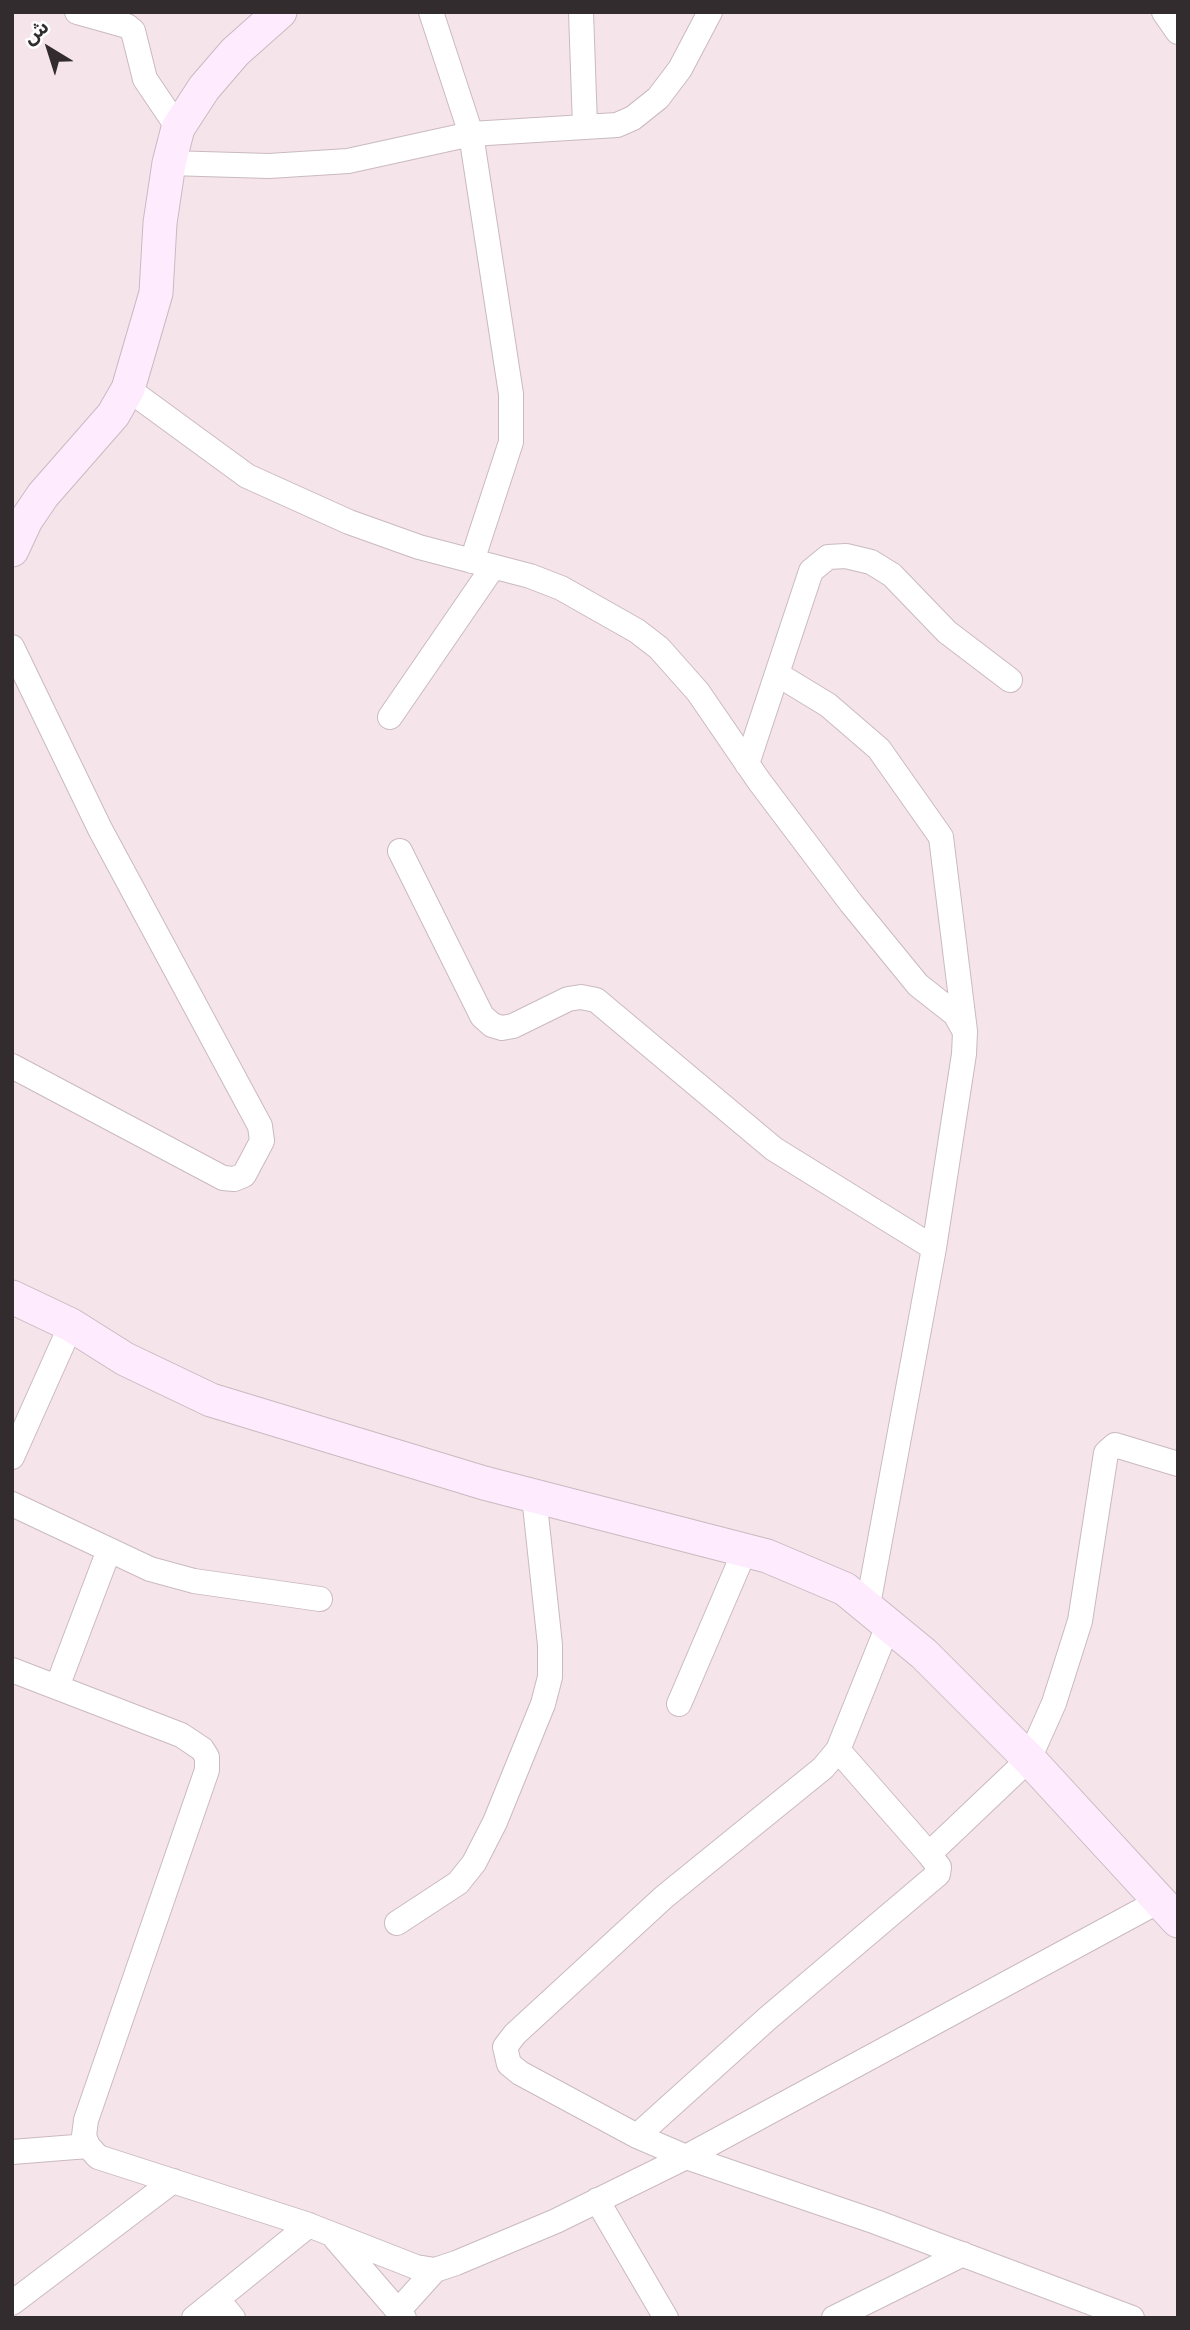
<!DOCTYPE html>
<meta charset="utf-8">
<style>
body{margin:0}
#map{position:relative;width:1190px;height:2330px;overflow:hidden;background:#f5e4ea;font-family:"Nunito Sans","Noto Sans Arabic",sans-serif}
canvas{display:block}
.frame{position:absolute;inset:0;border:14px solid #322c2e;pointer-events:none}
.north{position:absolute;left:14px;top:14px;width:70px;height:70px;-webkit-text-stroke:5px #fff;paint-order:stroke;rotate:322deg;font-size:19px;font-weight:700;line-height:28px;text-align:center;color:#322c2e}
.north::after{content:'';display:block;margin:auto;width:24px;height:32px;background:#322c2e;clip-path:polygon(50% 0,100% 100%,50% 72%,0 100%)}
</style>
<div id="map">
<canvas width="1190" height="2330"></canvas>
<div class="frame"></div>
<div class="north">ش</div>
</div>
<script>
const ctx = document.querySelector('canvas').getContext('2d');
ctx.lineJoin = 'round';
function poly(rows) {
  const path = new Path2D();
  for (const r of rows) {
    path.moveTo(r[0], r[1]);
    for (let i = 2; i < r.length; i += 2) path.lineTo(r[i], r[i + 1]);
  }
  return path;
}
function stroke(path, color, width, dash) {
  ctx.strokeStyle = color;
  ctx.lineWidth = width;
  ctx.lineCap = dash ? 'butt' : 'round';
  ctx.setLineDash(dash || []);
  ctx.stroke(path);
}
const street = poly([
 [77,12,127,26,133,31,145,79,178,128],
 [431,12,471,134,511,394,511,442,472,561],
 [581,12,585,126],
 [1164,12,1178,32],
 [169,163,269,166,348,161,471,134,617,125,633,118,658,98,680,69,710,12],
 [128,389,247,476,349,522,419,547,530,576,561,588,637,631,659,648,698,692,759,781,851,903,918,985,955,1014,965,1032,964,1054,934,1248,868,1605],
 [12,647,100,829,260,1126,262,1141,244,1175,234,1179,223,1178,12,1066],
 [777,674,828,705,879,749,941,837,965,1031],
 [390,717,493,567],
 [747,764,811,571,828,557,846,556,871,562,892,575,947,632,1010,680],
 [400,851,482,1016,492,1025,502,1028,513,1026,568,999,581,997,596,1000,774,1149,934,1248],
 [12,1457,71,1325],
 [12,1504,150,1569,194,1581,320,1599],
 [889,1623,838,1750,823,1768,664,1897,515,2034,505,2047,509,2064,520,2073,637,2136,686,2157,876,2222,1132,2318],
 [12,1670,181,1735,202,1749,207,1757,207,1770,86,2120,84,2136,88,2146,98,2157,306,2224,416,2267,435,2270,456,2263,556,2221,686,2157,1159,1901],
 [57,1687,109,1550],
 [679,1704,745,1550],
 [838,1750,929,1854],
 [397,1923,458,1883,474,1863,495,1822,543,1704,550,1677,550,1645,534,1496],
 [637,2136,768,2018,938,1874,939,1867,929,1854,1029,1759,1054,1703,1080,1621,1106,1453,1115,1445,1178,1464],
 [12,2152,88,2146],
 [597,2200,666,2318],
 [335,2238,404,2318],
 [218,2300,233,2318],
 [12,2303,173,2181],
 [398,2311,435,2270],
 [194,2318,309,2225],
 [834,2318,963,2254]
]);
const secondary = poly([
 [12,550,26,520,43,495,113,415,128,389,156,293,160,223,169,163,178,128,204,88,235,52,280,12],
 [12,1297,71,1325,125,1359,211,1400,484,1483,767,1556,845,1589,924,1654,1029,1759,1178,1921]
]);
stroke(street, '#cabac0', 26);
stroke(secondary, '#cabac0', 35);
stroke(street, '#fff', 24);
stroke(secondary, '#feebfe', 33);
</script>
